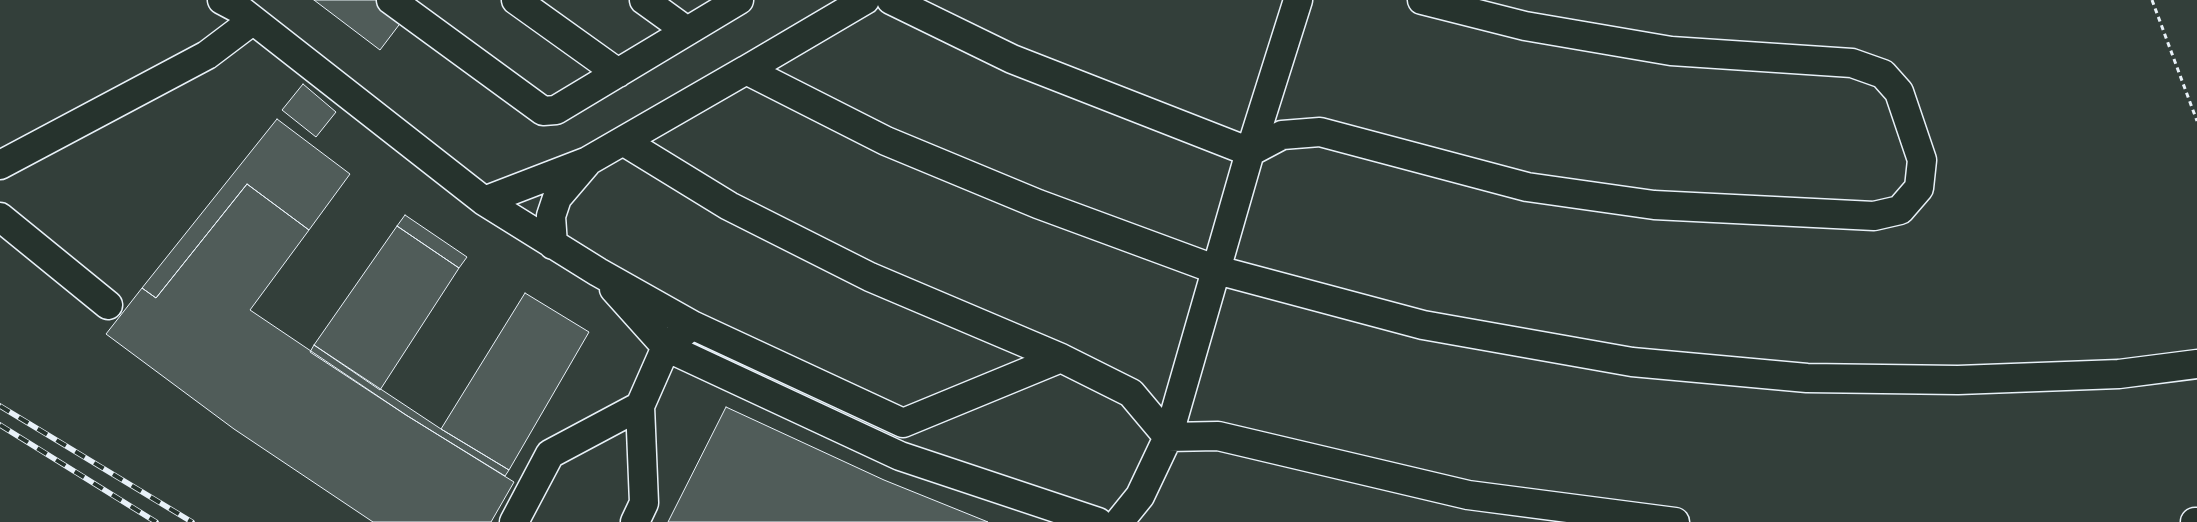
<!DOCTYPE html>
<style>
body{margin:0}
canvas{display:block;background:#26332d}
</style>
<canvas width="2197" height="522"></canvas>
<script>
const ctx = document.querySelector('canvas').getContext('2d');
ctx.lineJoin = 'round';
function fillPath(path, color) {
  ctx.fillStyle = color;
  ctx.fill(path, 'evenodd');
}
function poly(rows) {
  const path = new Path2D();
  for (const r of rows) {
    path.moveTo(r[0], r[1]);
    for (let i = 2; i < r.length; i += 2) path.lineTo(r[i], r[i + 1]);
  }
  return path;
}
function stroke(path, color, width, dash) {
  ctx.strokeStyle = color;
  ctx.lineWidth = width;
  ctx.lineCap = dash ? 'butt' : 'round';
  ctx.setLineDash(dash || []);
  ctx.stroke(path);
}
fillPath(poly([
 [0,0,2197,0,2197,522,0,522]
]), '#333f3a');
const building = poly([
 [314,0,382,0,405,17,380,50,314,0],
 [303,84,336,112,316,137,282,110,303,84],
 [277,119,350,174,309,230,247,184,156,298,142,288,277,119],
 [247,184,309,230,250,310,406,415,514,482,491,522,373,522,234,429,106,334,142,288,156,298,247,184],
 [405,215,467,257,459,268,397,226,405,215],
 [397,226,459,268,380,390,314,345,397,226],
 [525,293,589,332,509,470,441,429,525,293],
 [314,345,441,429,509,470,505,476,406,415,310,352,314,345],
 [726,407,884,480,988,522,668,522,726,407]
]);
fillPath(building, '#505c59');
stroke(building, '#e8f1f8', 1);
const minor = poly([
 [222,0,239,9,484,201,598,272,692,325],
 [391,0,543,111,556,110,739,0],
 [516,0,618,73],
 [644,0,687,31],
 [891,0,1012,59,1250,152,1282,135,1320,132,1527,187,1654,205,1874,216,1900,210,1919,188,1922,160,1899,92,1883,74,1852,63,1671,51,1525,26,1422,0],
 [746,70,865,0],
 [623,141,729,206,870,277,1061,358,1131,393,1168,437,1218,436,1468,495,1675,522],
 [0,165,207,55,252,21],
 [484,201,588,161,746,70,886,141,1038,204,1217,270,1423,325,1632,362,1807,378,1958,380,2119,374,2197,364],
 [0,217,108,305],
 [553,245,551,216,557,198,586,164],
 [614,289,666,347,900,456,1098,522],
 [514,522,550,454,640,406],
 [635,522,644,503,640,406,666,347,692,325,903,423,1061,358],
 [1119,522,1140,496,1168,437,1250,152,1298,0],
 [2195,522,2197,522]
]);
stroke(minor, '#e8f1f8', 31);
stroke(poly([
 [2152,0,2197,121]
]), '#e8f1f8', 3, [5, 4]);
stroke(minor, '#26332d', 28);
const rail = poly([
 [0,406,192,522],
 [0,425,156,522]
]);
stroke(rail, '#e8f1f8', 5.5);
stroke(rail, '#26332d', 4, [11]);
</script>
